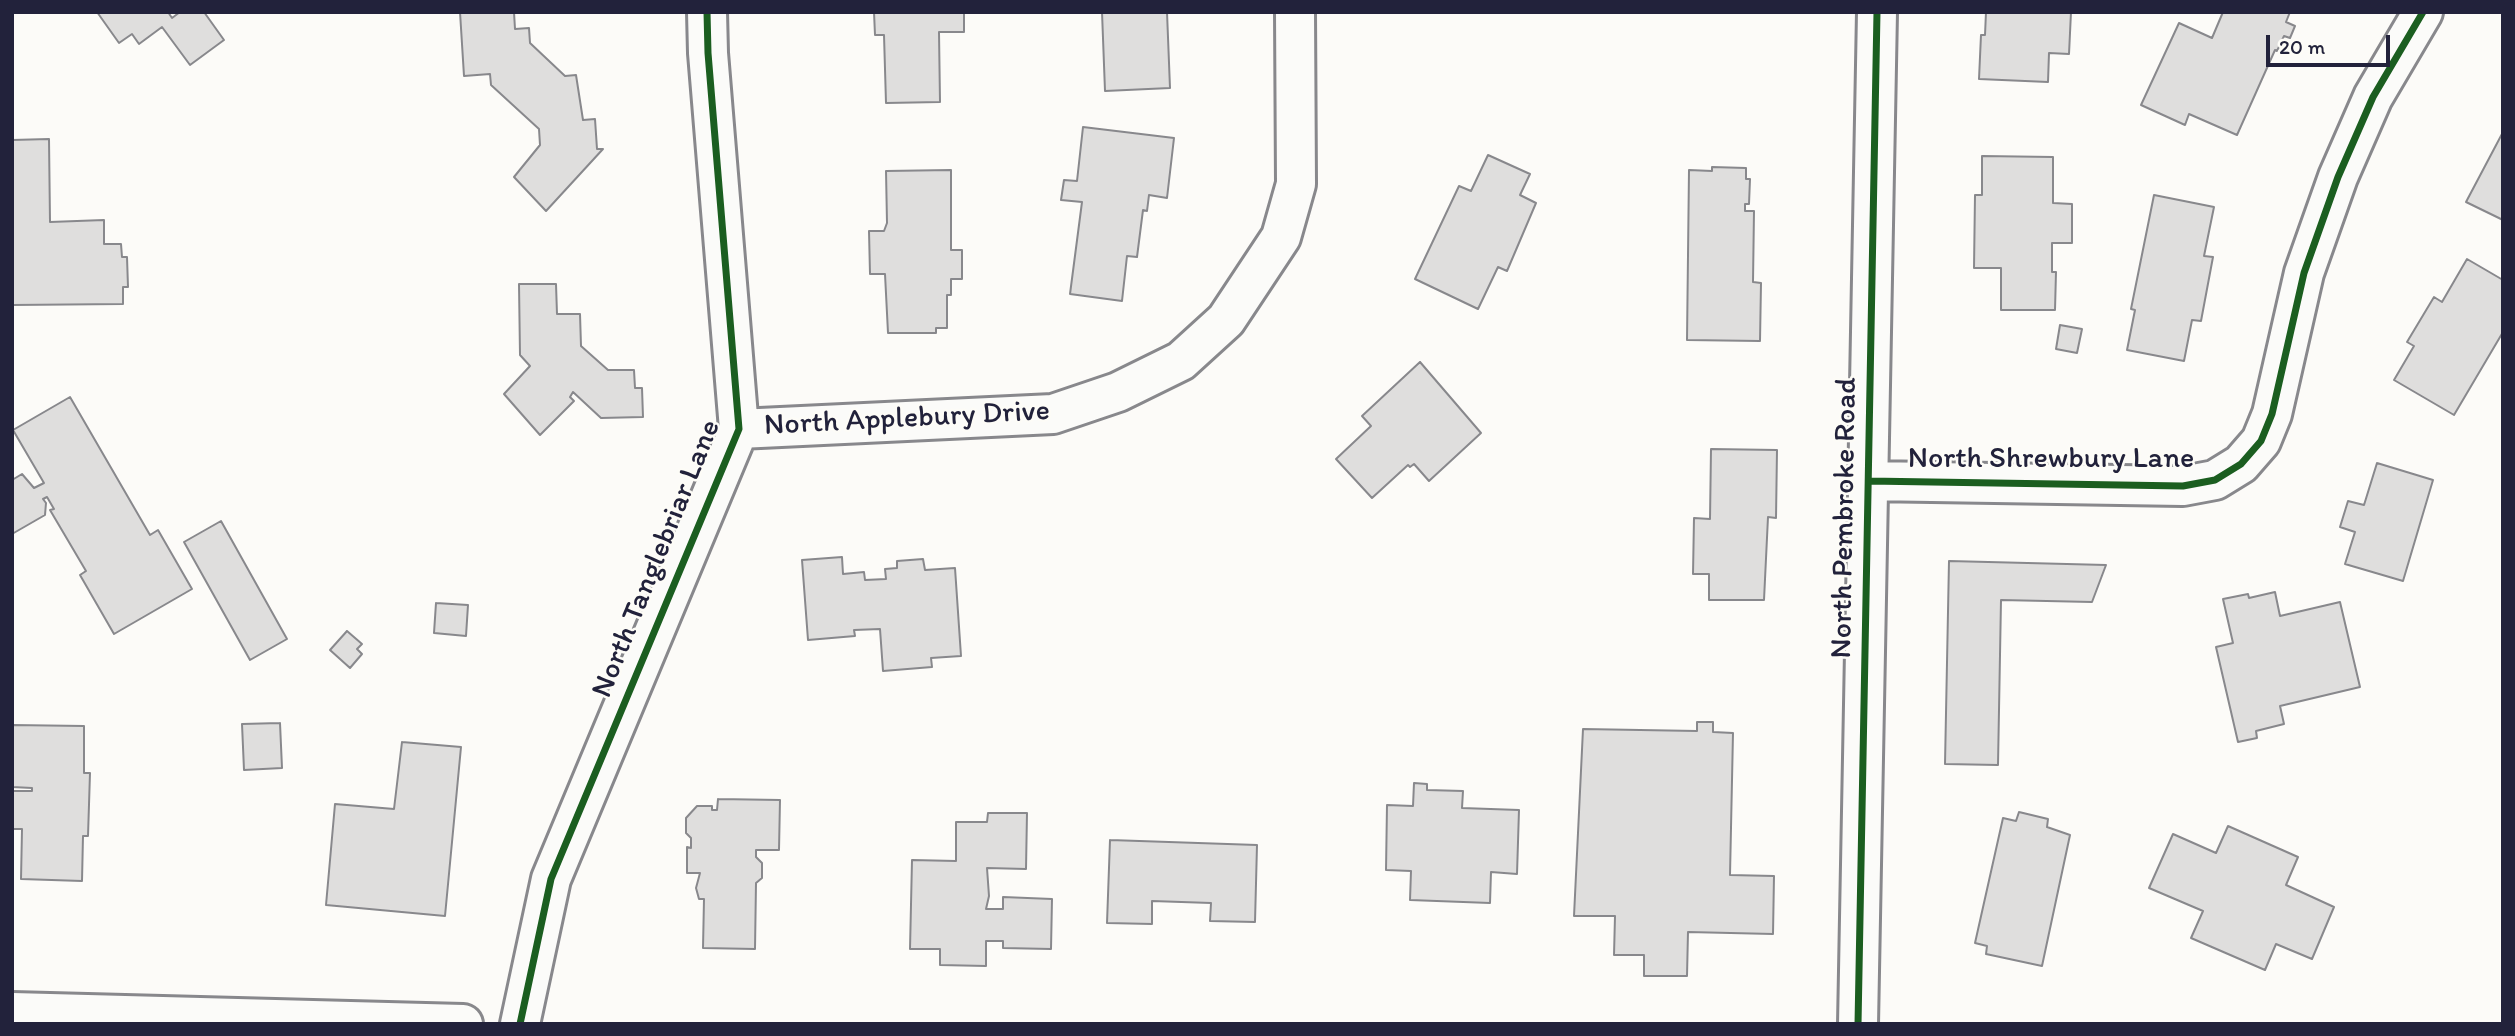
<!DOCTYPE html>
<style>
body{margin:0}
#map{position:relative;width:2515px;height:1036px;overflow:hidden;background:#fcfbf8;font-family:Itim,sans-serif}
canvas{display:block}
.frame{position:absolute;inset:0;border:14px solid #22223b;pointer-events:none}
.scale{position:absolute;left:2266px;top:35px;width:124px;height:32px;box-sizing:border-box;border:4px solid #22223b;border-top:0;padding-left:9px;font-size:21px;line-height:24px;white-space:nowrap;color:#22223b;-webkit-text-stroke:5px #fdfcf7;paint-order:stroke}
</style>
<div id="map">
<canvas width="2515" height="1036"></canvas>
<div class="frame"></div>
<div class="scale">20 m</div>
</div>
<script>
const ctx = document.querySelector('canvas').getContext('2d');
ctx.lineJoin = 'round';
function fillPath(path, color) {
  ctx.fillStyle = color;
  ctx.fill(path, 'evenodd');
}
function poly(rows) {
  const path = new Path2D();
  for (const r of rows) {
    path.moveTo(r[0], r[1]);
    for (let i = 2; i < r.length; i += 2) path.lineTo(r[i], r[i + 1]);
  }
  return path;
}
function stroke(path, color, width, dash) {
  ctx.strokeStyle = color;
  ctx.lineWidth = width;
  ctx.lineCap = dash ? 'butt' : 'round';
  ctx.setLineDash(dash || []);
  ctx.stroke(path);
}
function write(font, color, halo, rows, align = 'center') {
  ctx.font = font + ' Itim,sans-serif';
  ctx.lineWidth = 5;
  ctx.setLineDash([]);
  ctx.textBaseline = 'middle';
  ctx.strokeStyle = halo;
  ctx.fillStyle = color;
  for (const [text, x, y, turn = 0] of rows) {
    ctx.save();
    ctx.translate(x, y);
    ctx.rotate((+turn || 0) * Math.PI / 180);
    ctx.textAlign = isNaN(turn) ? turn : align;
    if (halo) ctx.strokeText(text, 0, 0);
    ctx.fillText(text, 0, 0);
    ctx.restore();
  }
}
const building = poly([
 [97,12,168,12,172,18,180,12,204,12,224,40,190,65,162,27,139,44,132,34,119,43,97,12],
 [460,12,514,12,515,29,529,28,530,43,565,76,576,75,583,120,595,119,597,149,603,149,546,211,514,177,540,145,539,129,491,85,490,74,464,76,460,12],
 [874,12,964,12,964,32,939,32,940,102,886,103,884,35,875,35,874,12],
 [1102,12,1167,12,1170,88,1105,91,1102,12],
 [1986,12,2071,12,2069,54,2049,53,2048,82,1979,79,1981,35,1985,35,1986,12],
 [2223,12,2290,12,2286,22,2295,26,2290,38,2284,36,2277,51,2275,50,2237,135,2189,114,2185,125,2141,105,2179,23,2212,38,2223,12],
 [1083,127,1174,138,1167,198,1149,195,1147,211,1143,210,1137,257,1127,256,1122,301,1070,294,1082,202,1061,200,1064,180,1077,181,1083,127],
 [2503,132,2503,220,2466,202,2503,132],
 [49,139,50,222,104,220,104,244,121,244,122,257,127,257,128,287,123,287,123,304,12,305,12,140,49,139],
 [1488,155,1530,174,1520,195,1536,203,1507,271,1498,267,1478,309,1415,279,1459,186,1471,191,1488,155],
 [1982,156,2053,157,2053,203,2072,204,2072,243,2052,243,2052,272,2056,272,2055,310,2001,310,2001,268,1974,268,1975,195,1982,195,1982,156],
 [1712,167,1746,168,1746,179,1750,179,1749,204,1745,204,1745,211,1754,211,1753,282,1761,283,1760,341,1687,340,1689,170,1712,171,1712,167],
 [951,170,951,250,962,250,962,279,951,279,951,295,947,295,947,328,936,328,936,333,888,333,885,274,870,274,869,231,884,231,887,223,886,171,951,170],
 [2154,195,2214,207,2204,256,2213,257,2201,321,2192,320,2184,361,2127,350,2135,310,2131,309,2154,195],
 [2467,259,2503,280,2503,332,2454,415,2394,380,2414,346,2407,342,2434,297,2442,302,2467,259],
 [519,284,556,284,557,314,580,314,581,346,608,370,634,370,635,388,642,388,643,417,601,418,573,392,570,397,574,401,540,435,504,394,530,366,520,355,519,284],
 [2060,325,2082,329,2077,353,2056,349,2060,325],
 [1420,362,1481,433,1429,481,1414,464,1410,467,1408,465,1372,498,1336,459,1371,426,1362,416,1420,362],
 [70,397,150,535,158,530,192,589,114,634,80,575,86,571,50,510,54,509,47,497,43,499,46,503,45,515,12,534,12,480,22,474,34,488,44,483,13,430,70,397],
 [1711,449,1777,450,1776,518,1768,517,1764,600,1709,600,1709,574,1693,574,1694,518,1710,519,1711,449],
 [2377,463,2433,480,2403,581,2345,564,2355,532,2340,527,2348,501,2364,505,2377,463],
 [221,521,287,639,250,660,184,542,221,521],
 [842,557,843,574,864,572,865,580,886,579,885,569,897,568,897,561,923,559,925,570,955,568,961,656,931,658,932,667,883,671,880,629,854,630,855,636,808,640,802,560,842,557],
 [1949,561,2106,565,2092,602,2001,600,1998,765,1945,764,1949,561],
 [2275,592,2280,616,2340,602,2360,687,2280,706,2284,724,2256,731,2257,738,2238,742,2216,647,2233,643,2223,599,2248,594,2249,598,2275,592],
 [436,603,468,605,466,636,434,633,436,603],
 [347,631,362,644,357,649,362,654,350,668,330,650,347,631],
 [1697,722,1713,722,1713,732,1733,733,1730,875,1774,876,1773,934,1688,932,1687,976,1644,976,1644,955,1614,955,1615,916,1574,916,1583,729,1697,731,1697,722],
 [280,723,282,768,244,770,242,724,280,723],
 [12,725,84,726,84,773,90,773,88,836,83,836,82,881,21,879,22,829,12,829,12,791,32,791,32,788,12,787,12,725],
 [402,742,461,747,445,916,326,905,335,804,394,809,402,742],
 [1414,783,1427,784,1427,790,1463,791,1462,808,1519,810,1517,874,1491,872,1490,903,1410,900,1411,871,1386,870,1387,805,1413,806,1414,783],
 [718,799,780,800,779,850,756,850,756,857,762,863,762,878,756,883,755,949,703,948,704,899,699,899,696,888,700,873,687,873,687,847,691,848,691,838,686,833,686,818,697,806,712,806,712,810,717,810,718,799],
 [2019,812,2048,819,2047,827,2070,835,2042,966,1986,954,1987,946,1975,943,2003,818,2016,821,2019,812],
 [988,813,1027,813,1026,869,987,868,989,896,986,909,1003,909,1003,897,1052,899,1051,949,1003,948,1003,941,986,941,986,966,940,965,940,949,910,949,912,860,956,861,956,822,987,822,988,813],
 [2228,826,2298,857,2286,885,2334,907,2312,959,2276,944,2265,970,2191,938,2203,911,2149,888,2173,834,2216,853,2228,826],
 [1110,840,1257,845,1255,922,1210,921,1211,903,1152,901,1152,924,1107,923,1110,840]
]);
fillPath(building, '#dfdedd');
stroke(building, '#88888c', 2);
const minor = poly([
 [739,429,1053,414,1118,392,1181,361,1226,320,1281,237,1296,184,1295,12],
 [1869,481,2183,486,2215,480,2241,464,2261,441,2272,414,2304,273,2338,177,2373,97,2423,12],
 [12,1012,463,1024],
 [520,1024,551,879,739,429,708,53,707,12],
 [1858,1024,1877,12]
]);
stroke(minor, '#88888c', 44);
stroke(minor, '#fbfbf9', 38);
stroke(poly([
 [1869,481,2183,486,2215,480,2241,464,2261,441,2272,414,2304,273,2338,177,2373,97,2423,12],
 [520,1024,551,879,739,429,708,53,707,12],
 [1858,1024,1877,12]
]), '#1b5e20', 7);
write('30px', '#22223b', '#fdfcf7', [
 ["North Applebury Drive",907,419,-3],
 ["North Shrewbury Lane",2051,459],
 ["North Pembroke Road",1845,518,-89],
 ["North Tanglebriar Lane",657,559,-68]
]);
</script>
